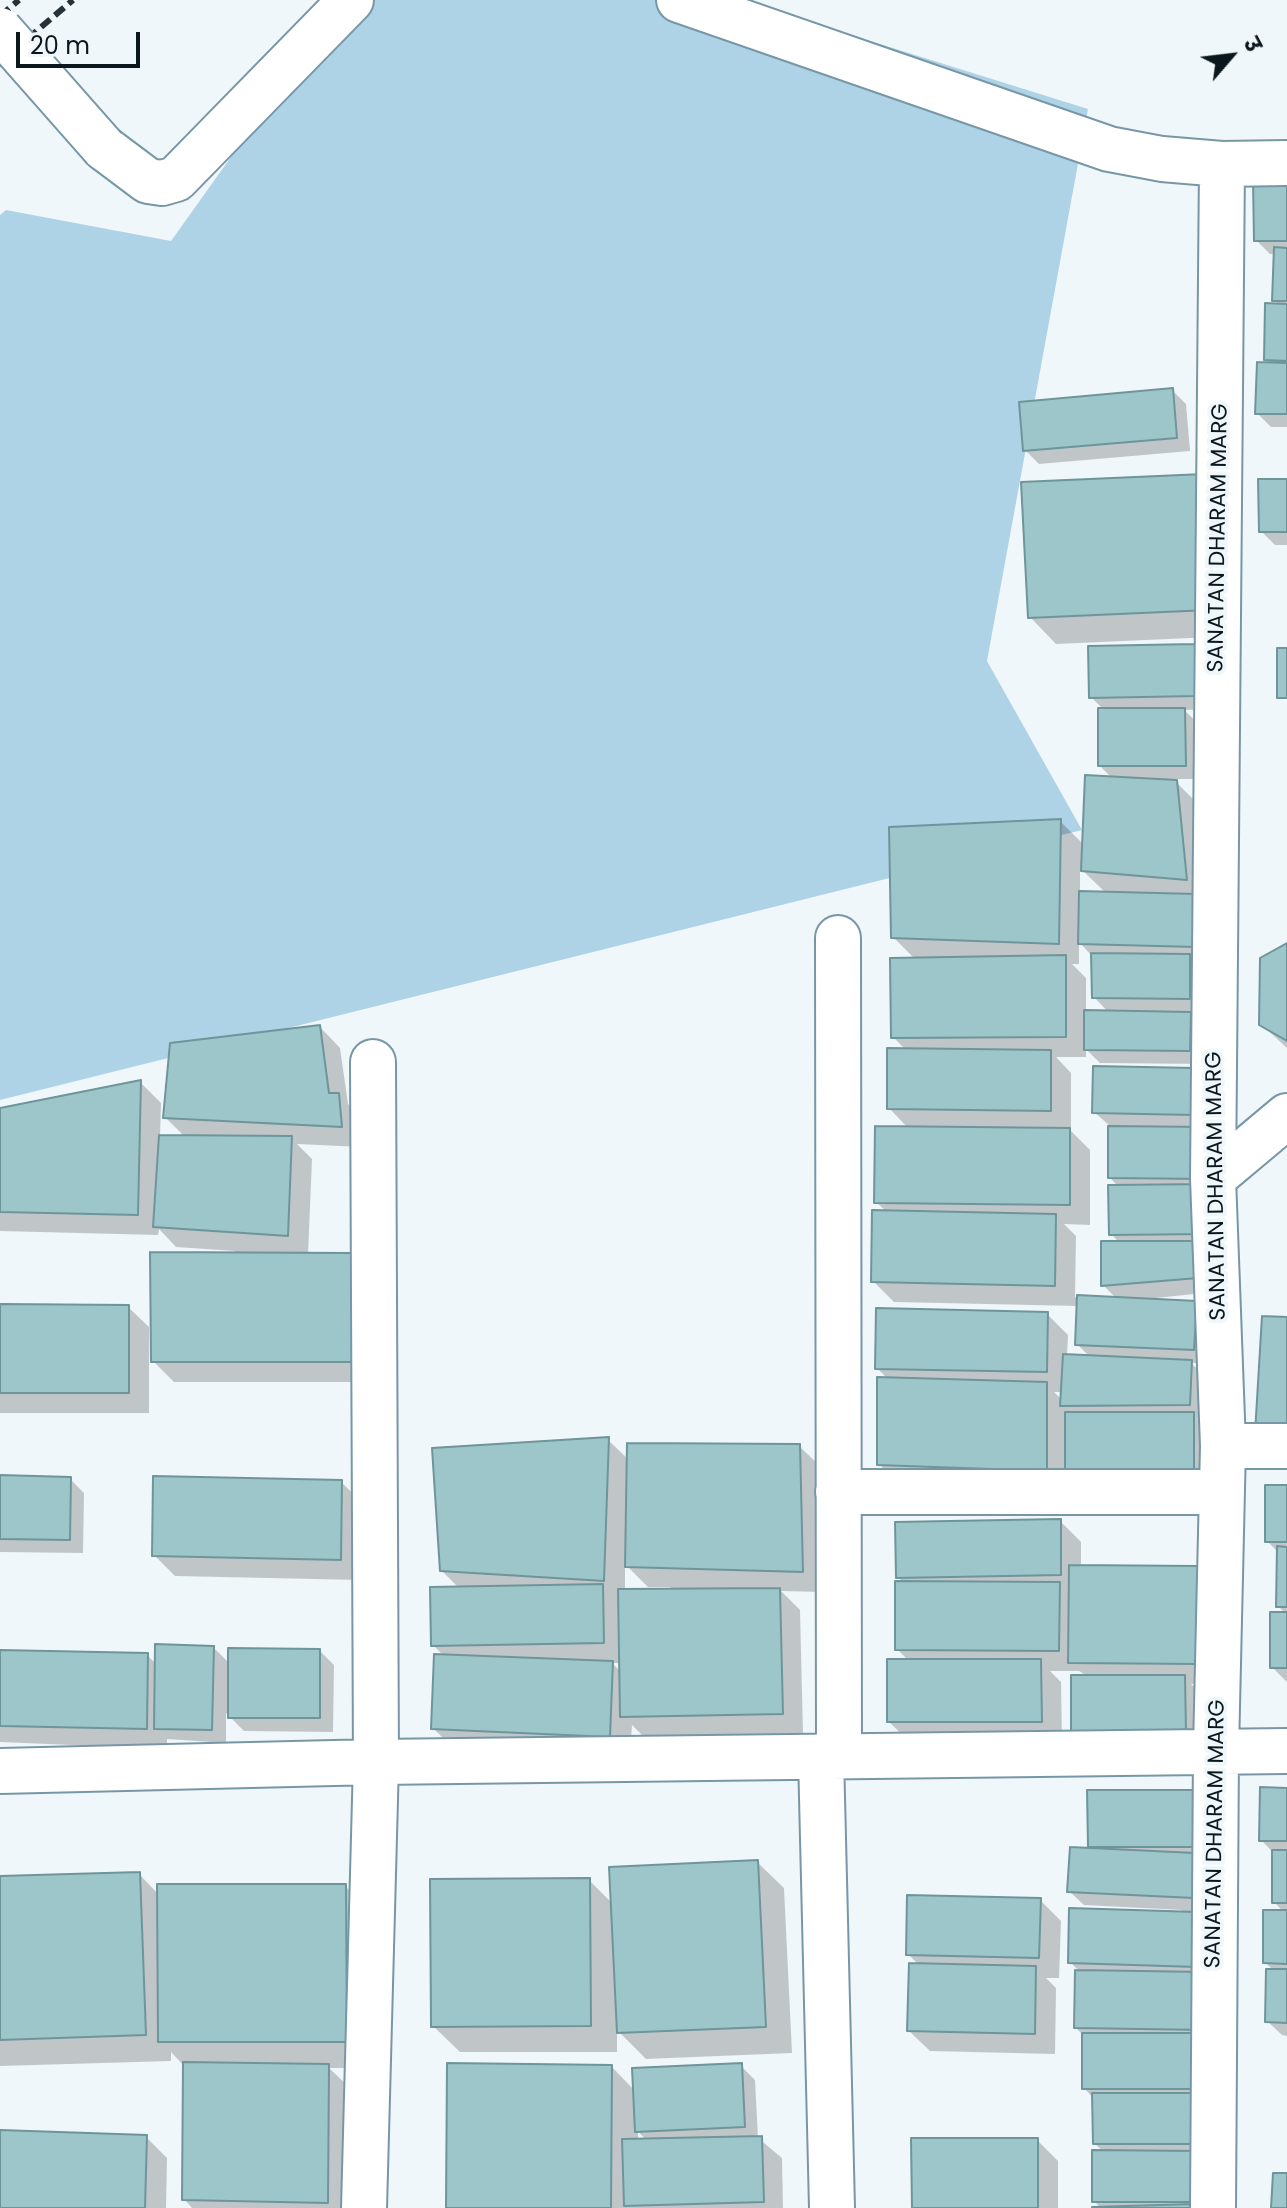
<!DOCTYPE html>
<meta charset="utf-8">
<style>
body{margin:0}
#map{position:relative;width:1287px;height:2208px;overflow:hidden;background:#f0f7fb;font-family:Poppins,"Noto Sans Devanagari",sans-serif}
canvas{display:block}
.north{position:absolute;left:1191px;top:16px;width:80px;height:80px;-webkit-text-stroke:6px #f0f7fb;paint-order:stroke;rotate:62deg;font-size:22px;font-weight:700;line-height:32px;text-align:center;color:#0a171d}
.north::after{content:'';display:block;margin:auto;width:28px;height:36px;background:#0a171d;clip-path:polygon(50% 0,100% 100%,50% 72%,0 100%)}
.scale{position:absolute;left:16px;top:32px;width:124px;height:36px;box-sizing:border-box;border:4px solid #0a171d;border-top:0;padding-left:10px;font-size:24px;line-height:28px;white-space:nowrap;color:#0a171d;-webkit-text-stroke:6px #f0f7fb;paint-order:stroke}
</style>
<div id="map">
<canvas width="1287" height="2208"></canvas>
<div class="north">उ</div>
<div class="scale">20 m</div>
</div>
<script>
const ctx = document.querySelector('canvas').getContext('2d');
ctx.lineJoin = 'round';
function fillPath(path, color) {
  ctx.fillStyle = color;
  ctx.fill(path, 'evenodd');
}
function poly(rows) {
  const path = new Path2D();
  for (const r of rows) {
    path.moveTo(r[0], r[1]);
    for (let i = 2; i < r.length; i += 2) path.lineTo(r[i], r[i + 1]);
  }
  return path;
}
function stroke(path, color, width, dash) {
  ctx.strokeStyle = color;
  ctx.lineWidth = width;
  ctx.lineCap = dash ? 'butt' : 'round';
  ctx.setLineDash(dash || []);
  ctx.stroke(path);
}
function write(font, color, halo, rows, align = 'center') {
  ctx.font = font + ' Poppins,sans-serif';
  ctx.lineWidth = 8;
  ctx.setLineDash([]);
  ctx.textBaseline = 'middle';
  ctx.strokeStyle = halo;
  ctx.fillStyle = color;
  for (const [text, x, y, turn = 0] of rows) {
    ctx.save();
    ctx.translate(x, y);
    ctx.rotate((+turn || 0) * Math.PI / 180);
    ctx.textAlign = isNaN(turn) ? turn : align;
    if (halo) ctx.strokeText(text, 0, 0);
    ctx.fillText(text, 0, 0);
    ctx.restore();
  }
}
fillPath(poly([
 [343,0,739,0,1088,109,987,661,1082,830,0,1100,0,215,6,210,171,241]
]), '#afd3e6');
fillPath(poly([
 [1287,182,1287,427,1271,427,1257,413,1271,364,1266,359,1280,306,1274,300,1276,254,1270,254,1256,240],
 [1172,390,1186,404,1190,451,1039,464,1025,450],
 [1287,481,1287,545,1275,545,1261,531],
 [1023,484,1236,636,1056,644,1030,617],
 [1194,646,1208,660,1210,709,1184,710,1199,724,1199,779,1173,779,1197,803,1203,1012,1188,1012,1204,1028,1204,1064,1100,1063,1086,1049,1086,1057,1056,1057,1071,1073,1071,1131,1090,1150,1090,1225,1064,1224,1076,1236,1075,1297,1117,1299,1103,1285,1120,1243,1111,1234,1119,1187,1110,1178,1110,1126,1094,1112,1194,1070,1212,1292,1138,1300,1196,1303,1208,1363,1191,1363,1205,1376,1204,1418,1197,1418,1214,1435,1214,1493,900,1485,879,1464,888,1379,877,1368,1047,1314,1068,1335,1067,1356,1090,1357,1077,1344,1078,1306,894,1302,873,1281,887,1212,876,1202,908,1128,889,1108,906,1050,893,1037,915,959,893,937,1060,821,1084,845,1113,779,1100,766,1104,710,1091,697],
 [1080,868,1107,894,1080,893],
 [1079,942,1093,957,1094,997,1109,1013,1086,1012,1086,978,1072,964,1079,964],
 [1054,1392,1063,1392,1062,1400],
 [1287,945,1287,1048,1261,1024],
 [320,1027,340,1048,348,1104,359,1116,362,1147,297,1144,312,1159,308,1254,373,1382,174,1382,153,1361,235,1251,176,1247,159,1229,158,1235,0,1231,0,1110,140,1082,161,1103,160,1137,185,1137,165,1117],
 [0,1306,128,1307,149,1327,149,1413,0,1413],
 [608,1440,629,1460,799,1446,820,1466,823,1592,781,1591,800,1610,803,1734,643,1736,632,1725,630,1757,454,1749,433,1728,444,1656,433,1645,460,1589,442,1571],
 [625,1564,648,1587,671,1587,671,1591,625,1591],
 [612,1663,621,1663,621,1672],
 [0,1477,70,1479,84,1493,83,1553,0,1552],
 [341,1482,362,1502,361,1580,175,1576,154,1555],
 [1287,1487,1287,1682,1272,1667,1286,1614,1278,1606,1279,1553,1267,1541],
 [1060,1521,1081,1542,1081,1567,1198,1568,1218,1684,1191,1684,1199,1691,1199,1745,1079,1671,1050,1671,1061,1682,1062,1742,910,1742,889,1722,909,1661,897,1649,904,1583,898,1577],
 [214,1648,230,1664,320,1651,334,1665,333,1732,244,1731,226,1713,226,1743,167,1739,167,1749,0,1742,0,1652,147,1655,157,1665],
 [1287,1790,1287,2036,1282,2035,1267,2021,1274,1971,1265,1962,1284,1912,1274,1902,1274,1853,1261,1840],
 [1089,1792,1193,1792,1214,2208,1101,2208,1094,2201,1104,2152,1095,2144,1094,2099,1084,2088,1084,2036,1076,2028,1080,1972,1070,1962,1182,1914,1182,1910,1084,1905,1069,1891,1090,1850],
 [757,1862,784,1888,792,2053,646,2059,617,2030,617,2052,460,2052,433,2026,589,1880,613,1904],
 [139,1874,159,1895,345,1886,372,1913,373,2068,329,2068,349,2087,348,2208,192,2208,184,2199,185,2067,171,2052,171,2061,0,2066,0,1878],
 [1040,1900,1061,1921,1059,1978,1046,1978,1056,1988,1055,2054,930,2051,909,2031,919,1965,908,1954],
 [741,2066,755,2080,758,2138,782,2158,783,2208,449,2208,612,2067,635,2091],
 [638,2132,647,2140,638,2141],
 [0,2132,146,2137,167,2158,166,2208,0,2208],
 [1037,2140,1058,2161,1058,2208,914,2208]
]), '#0003');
const building = poly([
 [1253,180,1287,180,1287,241,1254,241,1253,180],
 [1274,247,1287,248,1287,301,1272,301,1274,247],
 [1265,303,1287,304,1287,361,1264,360,1265,303],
 [1257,362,1287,363,1287,414,1255,414,1257,362],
 [1173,388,1177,438,1023,451,1019,402,1173,388],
 [1204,474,1210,610,1028,618,1021,482,1204,474],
 [1258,479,1287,479,1287,532,1259,532,1258,479],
 [1195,644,1197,696,1089,698,1088,646,1195,644],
 [1277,648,1287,648,1287,698,1277,698,1277,648],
 [1098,708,1185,708,1186,766,1098,766,1098,708],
 [1085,775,1177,780,1187,880,1081,871,1085,775],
 [1061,819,1059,944,891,938,889,827,1061,819],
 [1079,891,1197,894,1196,947,1078,944,1079,891],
 [1287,943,1287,1041,1259,1025,1260,958,1287,943],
 [1091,953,1190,954,1190,999,1092,998,1091,953],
 [1066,955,1066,1037,891,1038,890,958,1066,955],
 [1084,1010,1191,1012,1190,1051,1084,1050,1084,1010],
 [320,1025,329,1093,339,1093,342,1127,163,1118,170,1043,320,1025],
 [887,1048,1051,1050,1051,1111,887,1109,887,1048],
 [1093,1066,1195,1068,1194,1115,1092,1113,1093,1066],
 [141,1080,138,1215,0,1212,0,1108,141,1080],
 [875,1126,1070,1128,1070,1205,874,1203,875,1126],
 [1108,1126,1209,1127,1209,1179,1108,1178,1108,1126],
 [159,1135,292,1136,288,1236,153,1227,159,1135],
 [1208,1184,1209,1234,1109,1235,1108,1185,1208,1184],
 [872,1210,1056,1214,1055,1286,871,1282,872,1210],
 [1101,1241,1197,1241,1198,1278,1101,1286,1101,1241],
 [150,1252,353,1253,353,1362,151,1362,150,1252],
 [1077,1295,1197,1301,1194,1350,1075,1345,1077,1295],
 [0,1304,129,1305,129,1393,0,1393,0,1304],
 [876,1308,1048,1312,1047,1372,875,1369,876,1308],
 [1262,1316,1287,1317,1287,1434,1255,1433,1262,1316],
 [1063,1354,1192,1360,1190,1405,1060,1406,1063,1354],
 [877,1377,1047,1382,1047,1471,877,1465,877,1377],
 [1065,1412,1194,1412,1194,1473,1065,1472,1065,1412],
 [609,1437,604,1581,440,1571,432,1448,609,1437],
 [627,1443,800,1444,803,1572,625,1567,627,1443],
 [0,1475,71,1477,70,1540,0,1539,0,1475],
 [153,1476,342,1480,341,1560,152,1556,153,1476],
 [1265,1485,1287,1485,1287,1542,1265,1542,1265,1485],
 [1061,1519,1061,1575,896,1578,895,1522,1061,1519],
 [1277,1546,1287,1547,1287,1607,1276,1607,1277,1546],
 [1069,1565,1199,1566,1198,1664,1068,1663,1069,1565],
 [895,1581,1060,1582,1059,1651,895,1650,895,1581],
 [603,1584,604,1643,431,1646,430,1587,603,1584],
 [780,1588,783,1714,620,1717,618,1589,780,1588],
 [1270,1612,1287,1612,1287,1668,1270,1668,1270,1612],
 [155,1644,214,1646,212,1730,154,1729,155,1644],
 [228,1648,320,1649,320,1718,228,1718,228,1648],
 [0,1650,148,1653,147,1729,0,1726,0,1650],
 [434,1654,613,1661,610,1737,431,1729,434,1654],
 [887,1659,1041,1659,1042,1722,887,1722,887,1659],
 [1071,1675,1185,1675,1186,1732,1071,1732,1071,1675],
 [1260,1787,1287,1788,1287,1841,1259,1841,1260,1787],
 [1087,1790,1194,1790,1194,1847,1088,1847,1087,1790],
 [1070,1847,1195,1853,1194,1898,1067,1892,1070,1847],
 [1272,1850,1287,1850,1287,1903,1272,1903,1272,1850],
 [758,1860,766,2027,617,2033,609,1867,758,1860],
 [140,1872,146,2035,0,2040,0,1876,140,1872],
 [590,1878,591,2026,431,2027,430,1879,590,1878],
 [157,1884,346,1884,347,2042,158,2042,157,1884],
 [907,1895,1041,1898,1039,1958,906,1955,907,1895],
 [1069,1908,1198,1912,1197,1967,1068,1963,1069,1908],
 [1263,1910,1287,1910,1287,1964,1263,1963,1263,1910],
 [909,1963,1036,1966,1035,2034,907,2031,909,1963],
 [1266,1969,1287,1969,1287,2023,1265,2022,1266,1969],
 [1075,1970,1206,1972,1205,2030,1074,2028,1075,1970],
 [1082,2033,1204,2033,1204,2089,1082,2089,1082,2033],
 [183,2062,329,2064,328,2203,182,2200,183,2062],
 [447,2063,612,2065,611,2208,446,2208,447,2063],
 [742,2063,745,2127,635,2132,632,2068,742,2063],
 [1092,2093,1193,2093,1194,2144,1093,2144,1092,2093],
 [0,2130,147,2135,145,2208,0,2208,0,2130],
 [762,2136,764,2202,624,2206,622,2139,762,2136],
 [911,2138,1038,2138,1038,2208,912,2208,911,2138],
 [1092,2150,1201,2151,1200,2202,1092,2202,1092,2150],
 [1273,2173,1287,2173,1287,2208,1271,2208,1273,2173],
 [1194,2204,1194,2208,1092,2208,1092,2207,1194,2204]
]);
fillPath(building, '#9dc6ca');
stroke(building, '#6e9599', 2);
const minor = poly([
 [679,0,1109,149,1162,159,1222,164,1287,163],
 [104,148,148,181,162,183,176,179,351,0],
 [838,938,839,1755],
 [1213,1178,1287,1116],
 [1223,1446,1287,1446],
 [838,1492,1222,1492],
 [821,1756,832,2208],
 [0,1771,376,1762,1287,1751],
 [364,2208,376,1762,373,1062],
 [1213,2208,1216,1750,1223,1446,1213,1178,1222,164]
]);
stroke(minor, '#7797a7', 48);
stroke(minor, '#fff', 44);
stroke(poly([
 [0,16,19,0],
 [0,62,73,0]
]), '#263238', 6, [12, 6]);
const minorBridge = poly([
 [0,30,104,148]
]);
stroke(minorBridge, '#7797a7', 48, []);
stroke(minorBridge, '#fff', 44);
write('22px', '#0a171d', '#f0f7fb', [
 ["SANATAN DHARAM MARG",1219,538,-89],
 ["SANATAN DHARAM MARG",1217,1186,-91],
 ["SANATAN DHARAM MARG",1216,1834,-89]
]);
</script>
